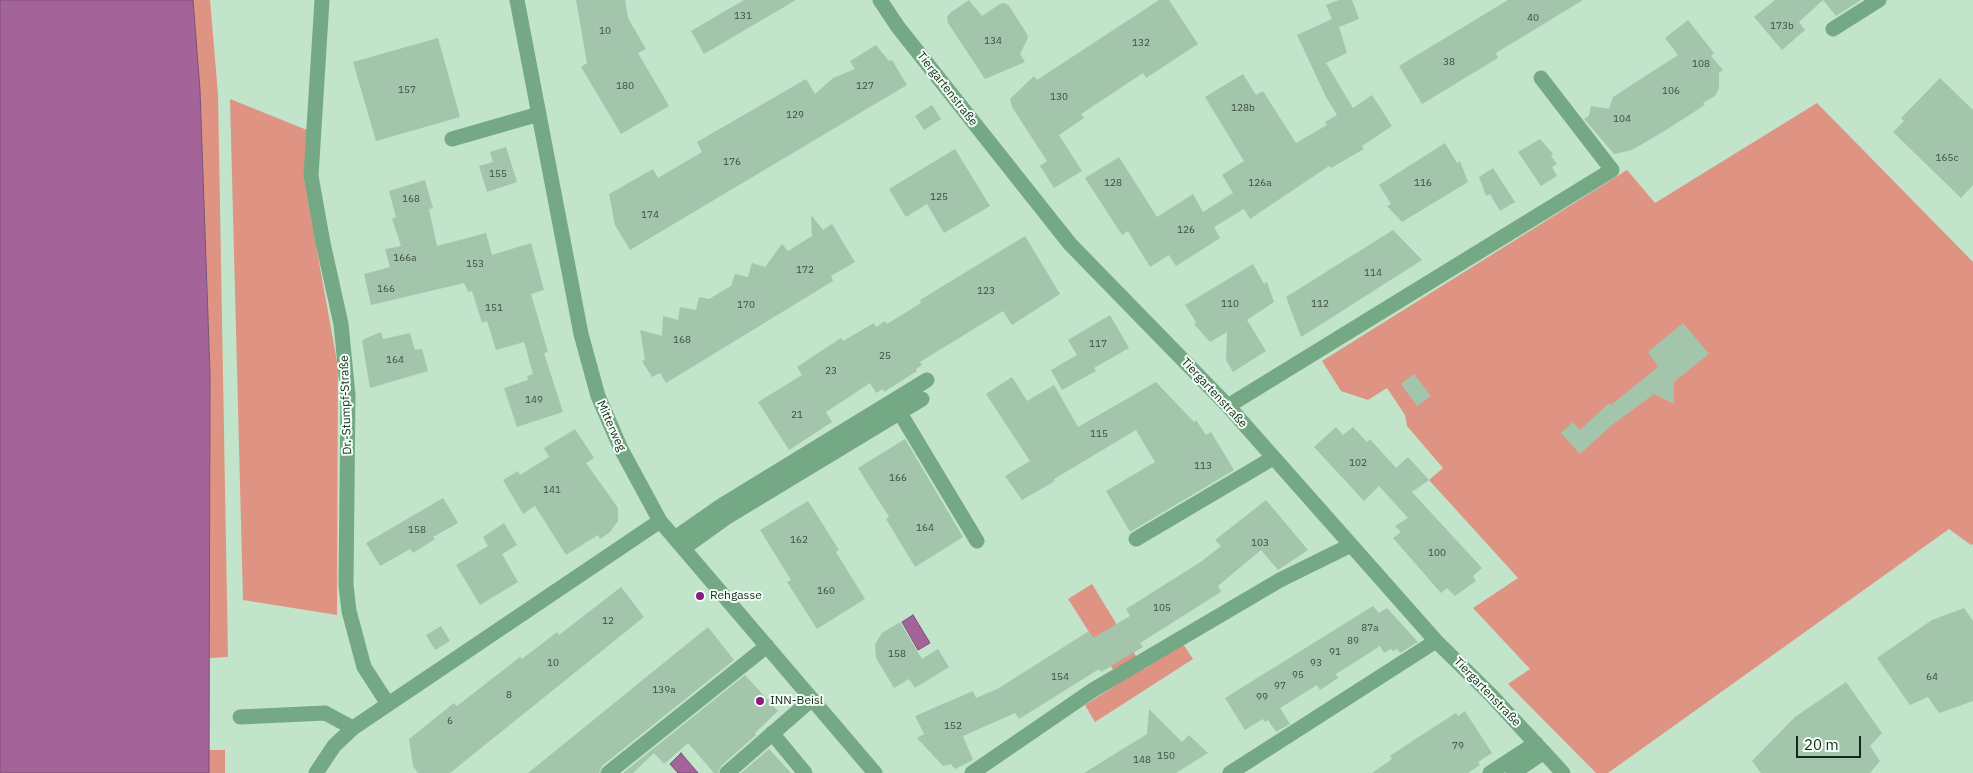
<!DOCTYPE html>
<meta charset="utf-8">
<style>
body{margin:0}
#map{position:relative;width:1973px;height:773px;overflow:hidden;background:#c1e4ca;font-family:"IBM Plex Sans",sans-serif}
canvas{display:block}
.scale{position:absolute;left:1796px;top:736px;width:65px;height:22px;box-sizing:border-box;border:2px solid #19261d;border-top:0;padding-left:6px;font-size:15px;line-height:18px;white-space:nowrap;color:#19261d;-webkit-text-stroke:4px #f1fff4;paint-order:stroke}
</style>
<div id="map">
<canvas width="1973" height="773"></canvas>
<div class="scale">20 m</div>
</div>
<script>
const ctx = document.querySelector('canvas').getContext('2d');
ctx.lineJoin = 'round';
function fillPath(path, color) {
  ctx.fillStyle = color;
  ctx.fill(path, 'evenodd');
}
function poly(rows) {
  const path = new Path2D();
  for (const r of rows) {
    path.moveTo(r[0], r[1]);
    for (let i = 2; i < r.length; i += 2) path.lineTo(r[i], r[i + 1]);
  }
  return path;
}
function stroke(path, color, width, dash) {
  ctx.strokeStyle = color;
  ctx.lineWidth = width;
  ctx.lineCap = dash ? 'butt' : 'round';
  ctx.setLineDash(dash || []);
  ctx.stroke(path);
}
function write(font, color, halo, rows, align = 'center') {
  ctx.font = font + ' "IBM Plex Sans",sans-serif';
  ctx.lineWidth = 4;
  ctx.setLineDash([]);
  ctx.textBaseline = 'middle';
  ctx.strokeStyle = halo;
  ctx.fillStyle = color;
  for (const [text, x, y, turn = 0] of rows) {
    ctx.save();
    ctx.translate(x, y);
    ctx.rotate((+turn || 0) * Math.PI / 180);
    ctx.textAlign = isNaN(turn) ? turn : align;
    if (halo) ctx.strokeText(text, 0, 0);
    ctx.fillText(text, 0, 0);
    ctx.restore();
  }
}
fillPath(poly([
 [193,0,210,0,218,94,228,657,210,658,210,374,200,90],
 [230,99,307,130,304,179,338,367,337,615,243,600],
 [1817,103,1973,262,1973,544,1971,545,1949,529,1608,773,1596,773,1508,684,1530,669,1473,608,1518,578,1429,480,1443,468,1407,426,1405,415,1387,388,1368,400,1341,391,1322,361,1627,170,1655,203],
 [1092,584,1144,669,1183,644,1193,659,1095,722,1085,705,1121,682,1068,599],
 [209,750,225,750,225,773,209,773]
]), '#df9483');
const water = poly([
 [0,0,193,0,200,90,210,374,209,773,0,773,0,0],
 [913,615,930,643,918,650,902,622,913,615],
 [681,753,698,773,678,773,670,764,681,753]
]);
fillPath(water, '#a46499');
stroke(water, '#7a5174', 1);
fillPath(poly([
 [576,0,625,0,628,18,646,49,638,53,669,106,621,134,581,67,587,63],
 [744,0,796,0,704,54,691,31],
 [969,0,982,16,1000,4,1005,3,1009,6,1027,34,1028,38,1020,54,1025,62,985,79,948,23,947,17,950,13],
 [1159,0,1169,0,1198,44,1146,78,1143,73,1081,114,1084,118,1059,135,1082,171,1054,188,1040,166,1047,161,1012,107,1010,99,1034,76,1037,80],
 [1339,0,1352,0,1359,19,1339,27,1347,53,1326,63,1353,108,1372,95,1392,126,1362,146,1364,149,1331,168,1329,166,1250,219,1244,209,1214,227,1220,238,1176,266,1169,255,1150,267,1128,231,1122,235,1085,178,1119,157,1157,217,1193,194,1203,212,1233,193,1222,175,1244,161,1205,97,1243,74,1256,95,1263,91,1296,143,1327,125,1325,122,1337,115,1326,97,1297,35,1332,19,1326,5],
 [1508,0,1583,0,1496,53,1498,58,1422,104,1399,66],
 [1775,0,1823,0,1799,22,1805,30,1782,50,1754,17],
 [1823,0,1861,0,1836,16],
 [1688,20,1714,53,1711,56,1723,70,1719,73,1719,88,1715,96,1703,103,1705,105,1666,130,1632,150,1614,154,1584,119,1589,116,1591,106,1609,109,1613,97,1678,55,1665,38],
 [438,38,460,117,376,141,353,62],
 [876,45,889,61,892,60,907,85,630,250,615,225,609,194,653,169,658,178,702,152,697,142,806,79,815,94,833,78,855,69,850,61],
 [1940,78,1973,110,1973,185,1961,198,1893,132,1904,121,1901,118],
 [932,105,941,119,924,130,915,116],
 [1540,139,1553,154,1551,156,1557,164,1552,167,1557,176,1541,186,1518,152],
 [1445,143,1457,163,1460,161,1468,182,1402,222,1387,206,1391,204,1379,185],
 [506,147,517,182,487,192,479,166,493,162,490,152],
 [955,149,990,206,944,233,927,204,906,217,889,189],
 [1493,168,1515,202,1500,211,1490,194,1486,196,1479,177],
 [425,180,433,208,429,209,437,246,486,233,492,255,531,243,544,290,531,294,548,352,544,353,563,412,517,427,504,388,528,380,527,376,533,374,524,342,496,350,487,321,482,323,472,291,468,292,464,283,371,305,364,274,390,267,385,249,401,246,392,219,396,217,389,191],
 [811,215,823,230,832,224,855,262,831,276,833,281,666,383,660,373,652,377,642,361,645,360,640,330,662,336,663,316,678,320,680,307,696,310,699,297,709,299,731,286,735,274,748,277,752,263,765,267,782,244,788,251,812,236],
 [1393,230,1422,260,1301,337,1286,297],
 [1025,236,1060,294,1012,325,1003,311,920,362,922,365,916,369,917,371,884,392,883,389,876,393,870,383,826,412,832,422,789,450,758,402,802,375,797,367,841,338,843,341,874,323,876,327,885,321,887,324,921,303,920,300],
 [1253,264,1264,284,1267,282,1274,302,1247,320,1266,351,1233,372,1226,360,1227,332,1210,342,1194,324,1196,322,1185,305],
 [1110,315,1129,348,1094,368,1096,371,1062,390,1051,370,1077,355,1068,340],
 [1683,323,1709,354,1674,382,1674,404,1654,394,1612,425,1580,454,1561,433,1573,422,1580,430,1609,403,1611,405,1658,367,1648,352],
 [381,332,383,339,410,333,415,350,422,349,428,371,370,388,362,340],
 [1414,374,1431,396,1417,406,1401,384],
 [1012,377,1027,401,1054,385,1078,427,1156,382,1194,422,1196,420,1206,435,1211,432,1234,470,1130,532,1106,491,1155,462,1136,430,1054,479,1055,481,1022,500,1005,476,1030,461,986,394],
 [1336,427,1343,435,1353,427,1367,442,1370,439,1396,468,1408,457,1429,480,1412,492,1482,568,1473,576,1476,581,1455,596,1447,588,1441,593,1393,538,1401,532,1395,526,1408,518,1379,486,1364,501,1314,447],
 [575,429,594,458,586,463,618,508,618,521,610,532,600,539,598,535,566,555,535,506,523,514,503,480,518,471,520,475,549,457,544,448],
 [905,439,963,537,915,567,886,519,889,517,858,468],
 [443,498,458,523,433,537,435,539,413,553,410,549,380,566,366,543],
 [1266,500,1308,550,1278,570,1261,550,1218,586,1221,592,1140,643,1143,647,1101,672,1099,669,1019,719,1015,713,963,736,973,760,955,769,951,764,943,766,917,738,924,734,915,716,973,691,976,698,999,688,1089,631,1093,638,1130,616,1126,609,1202,561,1221,546,1215,540],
 [808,501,839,550,836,552,865,599,817,629,787,582,791,580,760,530],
 [504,523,517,545,502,554,518,582,480,605,456,565,488,546,483,537],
 [621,587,644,617,450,773,418,773,413,766,409,739,454,703,457,706,520,657,522,659,557,632,559,635],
 [1373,606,1379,613,1387,608,1418,642,1400,653,1397,649,1393,651,1391,649,1384,653,1380,646,1336,674,1338,678,1320,690,1317,685,1280,708,1290,724,1276,732,1268,720,1265,722,1263,719,1245,730,1225,698],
 [1964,608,1973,621,1973,701,1939,713,1928,697,1910,705,1877,658,1932,620],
 [900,622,922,659,938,649,949,667,915,688,909,679,894,688,876,658,875,644,882,633],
 [441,626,450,641,435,650,426,635],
 [708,627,734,660,602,766,599,773,528,773],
 [745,675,778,711,755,733,756,735,721,766,718,773,714,773,688,743,664,764,654,753,633,773,623,773],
 [1846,682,1882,733,1870,746,1880,761,1870,773,1761,773,1752,761,1795,717],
 [1149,709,1182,742,1189,735,1208,753,1176,773,1084,773,1147,734],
 [1465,711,1492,753,1478,762,1480,765,1468,773,1372,773,1392,759,1390,756,1420,736,1456,713,1458,716],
 [769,749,791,773,741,773]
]), '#a3c5ac');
stroke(poly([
 [322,0,311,176,323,243,341,324,348,395,346,585,349,611,364,667,388,704],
 [517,0,581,334,598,396,621,449,660,521,875,773],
 [880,0,898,27,1070,244,1228,406,1436,641,1491,695,1563,773],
 [1833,29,1879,0],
 [452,139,539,114],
 [1228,406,1612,170,1541,78],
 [900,413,977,541],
 [675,538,721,506,927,380],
 [1136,539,1273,458],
 [684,548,727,517,922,399],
 [240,717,325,713,353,728],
 [772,733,805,773],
 [316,773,334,746,353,728,660,521],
 [608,773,767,646],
 [727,773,812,699],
 [972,773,1093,690,1280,580,1351,545],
 [1230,773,1436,641],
 [1490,773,1536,743],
 [1513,773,1544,752]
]), '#75a884', 15);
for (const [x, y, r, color] of [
 [700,596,5,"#8c1d80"],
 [760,701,5,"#8c1d80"]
]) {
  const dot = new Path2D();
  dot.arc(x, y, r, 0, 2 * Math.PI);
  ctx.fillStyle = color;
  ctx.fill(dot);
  stroke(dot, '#f1fff4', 2);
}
write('10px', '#3c4e41', null, [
 ["131",743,16],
 ["40",1533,18],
 ["173b",1782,26],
 ["10",605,31],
 ["134",993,41],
 ["132",1141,43],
 ["38",1449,62],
 ["108",1701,64],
 ["180",625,86],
 ["127",865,86],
 ["157",407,90],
 ["106",1671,91],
 ["130",1059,97],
 ["128b",1243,108],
 ["129",795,115],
 ["104",1622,119],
 ["165c",1947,158],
 ["176",732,162],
 ["155",498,174],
 ["128",1113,183],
 ["126a",1260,183],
 ["116",1423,183],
 ["125",939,197],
 ["168",411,199],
 ["174",650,215],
 ["126",1186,230],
 ["166a",405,258],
 ["153",475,264],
 ["172",805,270],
 ["114",1373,273],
 ["166",386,289],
 ["123",986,291],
 ["110",1230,304],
 ["112",1320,304],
 ["170",746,305],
 ["151",494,308],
 ["168",682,340],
 ["117",1098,344],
 ["25",885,356],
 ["164",395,360],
 ["23",831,371],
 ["149",534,400],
 ["21",797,415],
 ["115",1099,434],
 ["102",1358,463],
 ["113",1203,466],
 ["166",898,478],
 ["141",552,490],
 ["164",925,528],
 ["158",417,530],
 ["162",799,540],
 ["103",1260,543],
 ["100",1437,553],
 ["160",826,591],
 ["105",1162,608],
 ["12",608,621],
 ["87a",1370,628],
 ["89",1353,641],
 ["91",1335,652],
 ["158",897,654],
 ["10",553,663],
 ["93",1316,663],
 ["95",1298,675],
 ["154",1060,677],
 ["64",1932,677],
 ["97",1280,686],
 ["139a",664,690],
 ["8",509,695],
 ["99",1262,697],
 ["6",450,721],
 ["152",953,726],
 ["79",1458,746],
 ["150",1166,756],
 ["148",1142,760]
]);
write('12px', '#19261d', '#f1fff4', [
 ["Tiergartenstraße",947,89,52],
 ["Tiergartenstraße",1214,393,47],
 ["Dr.-Stumpf-Straße",346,405,-92],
 ["Mitterweg",611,426,66],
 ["Tiergartenstraße",1487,692,46]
]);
write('12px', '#19261d', '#f1fff4', [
 ["Rehgasse",710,596],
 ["INN-Beisl",770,701]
], 'left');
</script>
